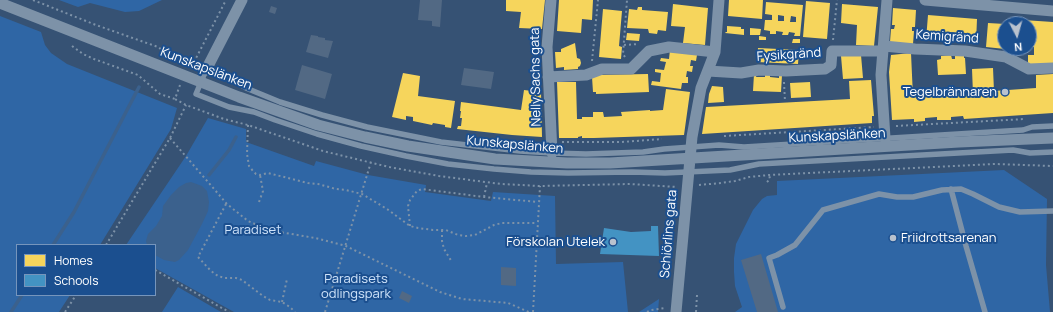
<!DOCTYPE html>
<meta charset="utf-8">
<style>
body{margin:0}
#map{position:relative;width:1053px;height:312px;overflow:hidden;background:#365274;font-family:Manrope,sans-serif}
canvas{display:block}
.legend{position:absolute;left:16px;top:244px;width:140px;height:52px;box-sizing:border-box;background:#1b4f8f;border:1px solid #7695bc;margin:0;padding:5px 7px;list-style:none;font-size:12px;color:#fff}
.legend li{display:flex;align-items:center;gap:8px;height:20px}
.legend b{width:20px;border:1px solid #7695bc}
.north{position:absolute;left:997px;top:16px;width:40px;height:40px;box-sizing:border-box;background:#1b4f8f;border:1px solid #7695bc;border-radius:50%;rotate:174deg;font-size:11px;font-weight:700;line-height:16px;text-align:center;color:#fff}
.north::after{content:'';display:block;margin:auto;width:14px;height:18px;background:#b9c2ce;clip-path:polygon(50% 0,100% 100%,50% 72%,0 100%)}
</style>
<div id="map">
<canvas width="1053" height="312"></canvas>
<ul class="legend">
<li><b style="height:11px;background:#f6d55c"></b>Homes</li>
<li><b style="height:11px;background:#4393c3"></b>Schools</li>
</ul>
<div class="north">N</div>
</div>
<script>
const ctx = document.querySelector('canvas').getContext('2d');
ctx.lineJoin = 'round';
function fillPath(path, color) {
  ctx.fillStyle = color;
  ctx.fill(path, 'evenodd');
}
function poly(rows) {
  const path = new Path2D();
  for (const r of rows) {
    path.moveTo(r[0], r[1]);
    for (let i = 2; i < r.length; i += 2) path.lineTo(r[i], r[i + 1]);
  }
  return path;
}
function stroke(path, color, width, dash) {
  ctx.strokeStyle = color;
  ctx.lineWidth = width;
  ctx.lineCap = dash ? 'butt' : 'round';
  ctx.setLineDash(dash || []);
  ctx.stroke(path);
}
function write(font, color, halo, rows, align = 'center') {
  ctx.font = font + ' Manrope,sans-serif';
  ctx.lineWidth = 4;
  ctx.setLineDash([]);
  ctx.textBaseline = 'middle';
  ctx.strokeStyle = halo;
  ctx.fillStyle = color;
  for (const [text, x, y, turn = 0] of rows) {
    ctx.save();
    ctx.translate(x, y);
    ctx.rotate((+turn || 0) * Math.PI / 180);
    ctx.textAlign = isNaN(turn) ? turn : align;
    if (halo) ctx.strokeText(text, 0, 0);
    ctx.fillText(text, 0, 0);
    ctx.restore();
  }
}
fillPath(poly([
 [59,0,162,0,139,11,125,12,90,3,78,7],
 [0,16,41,32,45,45,51,53,67,64,177,108,171,129,100,245,17,245,17,295,70,295,59,312,0,312],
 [208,118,246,129,246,142,314,166,316,161,368,175,426,185,425,192,491,201,493,192,555,196,556,264,623,262,628,312,234,312,155,268,155,245,126,245,186,156],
 [1004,170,1047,199,1046,265,1050,312,735,312,742,307,735,286,734,272,734,258,736,244,753,210,762,199,767,196,777,195,777,181],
 [178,287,221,312,162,312],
 [659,299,658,312,639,312]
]), '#2f66a5');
fillPath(poly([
 [191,182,202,186,207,191,209,202,208,211,202,224,188,250,179,260,175,262,164,260,155,255,155,245,147,245,146,241,148,234,156,226,162,216,163,206,171,195,179,187,186,183]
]), '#3b618d');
fillPath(poly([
 [506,0,545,0,542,29,519,28,521,12,506,11],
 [559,0,593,0,592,20,582,19,581,33,557,31],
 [729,0,763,0,762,19,728,16],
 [806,1,830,3,827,39,803,37],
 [766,2,803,5,800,36,794,36,795,33,789,32,788,35,782,35,783,32,776,31,776,34,770,34,770,31,764,30,765,20,772,20,772,15,765,14],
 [778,15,784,16,784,21,778,21],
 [791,16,796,17,796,22,790,22],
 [673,4,708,8,705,45,683,43,685,27,671,26],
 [842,4,878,7,874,46,856,45,857,25,841,23],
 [638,7,642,7,642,10,668,12,666,31,658,30,657,34,649,33,648,29,627,28,629,9,637,10],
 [893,8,916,10,915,27,912,27,912,31,914,31,913,44,890,42,891,29,894,29,895,25,892,25],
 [603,9,622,11,619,46,622,47,621,59,599,57],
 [928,15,977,19,976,43,926,40],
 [1009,18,1020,19,1019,24,1009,24],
 [1023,20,1053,22,1053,64,1028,64,1028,55,1034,55,1034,47,1029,47,1029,24,1023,24],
 [988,23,1005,24,1005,49,986,47],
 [727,26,741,27,741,29,744,29,744,35,725,33,726,32,727,32],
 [750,28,761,29,760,35,750,35],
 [627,33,640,34,639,41,626,40],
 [759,36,766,37,766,40,759,40],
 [793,39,800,39,800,43,792,43],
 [575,43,577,58,580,59,581,63,580,66,578,67,578,69,564,70,564,67,556,68,555,52,561,52,561,49],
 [758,48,799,50,798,64,757,62],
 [1007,48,1017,48,1017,52,1006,52],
 [670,50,697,55,696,61,691,60,690,66,693,66,692,72,687,71,686,77,688,77,688,83,682,83,681,89,651,85,652,81,660,82,661,73,655,72,655,69,664,70,666,62,660,61,661,58,669,59],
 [911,53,913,97,922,97,922,95,963,92,963,95,973,94,972,69,993,68,994,91,1036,88,1036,75,1053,74,1053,113,964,119,963,116,951,117,951,120,937,120,937,117,925,118,925,121,914,122,914,119,892,120,889,72,891,55],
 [955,54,964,54,964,58,965,58,966,74,938,75,937,60,941,59,941,56,951,55,952,59,955,59],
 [861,55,863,78,843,79,841,56],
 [403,73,420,76,418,96,455,101,451,128,445,127,445,125,433,123,432,125,413,121,413,117,406,116,406,120,392,117],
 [648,74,649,92,596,94,596,92,593,92,592,77,595,75],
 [754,74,757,74,756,77,765,77,765,74,770,74,770,77,779,78,779,75,782,75,781,92,753,91],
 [871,80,874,116,872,116,872,123,702,134,706,107,850,99,849,81],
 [557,82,576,82,577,119,582,119,582,117,593,117,593,112,603,112,604,117,622,116,621,112,650,110,650,111,663,110,666,89,690,92,684,135,594,138,582,138,582,136,578,137,578,138,559,138],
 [810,82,811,97,791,98,790,83],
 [712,86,723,87,724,102,708,103,709,94],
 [524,90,541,92,542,137,512,135,457,129,458,126,461,126,462,118,460,118,461,111,460,111,461,102,521,110]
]), '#f6d55c');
fillPath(poly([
 [651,226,658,226,659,256,600,254,604,228,631,232,651,231]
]), '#4393c3');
stroke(poly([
 [209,175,229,150,236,137],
 [53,245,74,212,139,87],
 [11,312,22,295]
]), '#3b618d', 3.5);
fillPath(poly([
 [420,0,442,0,440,27,432,26,432,21,418,20],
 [271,6,277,8,275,14,269,12],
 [311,35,318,36,318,37,325,38,325,40,333,41,328,58,306,52],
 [302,65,332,74,325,99,295,90],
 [464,68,494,72,491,89,461,85],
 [761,254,778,312,757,312,741,260],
 [501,267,516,268,516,286,501,285],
 [402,291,412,296,409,303,399,298]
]), '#526984');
stroke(poly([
 [33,0,96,25,158,47,172,57,193,64],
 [833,40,837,0],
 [624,45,639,44],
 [72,46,83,54,94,59,138,75,160,94,175,99],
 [625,57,623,54,627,0],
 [592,61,598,0],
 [191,66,193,64,226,0],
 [784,82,785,102],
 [180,85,175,99,186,105,224,119,248,125,323,151,389,167,439,176,501,184,540,186,630,184,677,187],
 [248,125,247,154,249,166,253,171,256,174,260,175,268,173,308,183,318,184,336,189,346,190,362,194,387,209,410,226,418,228,433,230,446,230,458,235,466,236,475,235,494,225,502,223,537,223],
 [896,126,1025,119],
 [724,136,874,127],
 [170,138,227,204,248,221,262,227,280,232,315,238,346,246,440,292,462,299,508,303,529,312],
 [562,142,622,142,662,139],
 [767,182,770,179,769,175],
 [699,185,721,183,735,181,749,177,769,175,995,164,1053,166],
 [484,197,487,183],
 [259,202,263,191,260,175],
 [226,204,198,257,211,271,218,276,225,278,236,278,242,280,263,296,270,300,282,302,290,307,295,312],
 [410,226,408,206,410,200,417,191,422,189,484,197,538,202],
 [442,230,442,241,444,249,452,262],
 [106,245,170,138,186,105],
 [155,270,229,312],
 [282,302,287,279],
 [65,312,76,295],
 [325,312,371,162],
 [533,312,540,186],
 [647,312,651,310,666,308],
 [696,312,697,295]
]), '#7d92a8', 2, [2, 3]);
stroke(poly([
 [1053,126,1032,127,1023,130,744,147,719,145,664,149,643,152,586,154,552,153,520,151,441,142,367,127,322,115,280,102,246,88,232,79,206,70,196,94,229,107,254,112,275,120,317,134,361,146,406,156,448,164,494,169,531,172,568,173,632,172,665,173,730,170,759,164,1013,150,1030,153,1053,152],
 [951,189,966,246,985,312],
 [783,307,769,258,777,255,795,245,823,210,879,194,897,197,913,197,942,190,961,189,973,194,999,207,1020,212,1053,211]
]), '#7d92a8', 5.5);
stroke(poly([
 [551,0,547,47,552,153],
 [925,0,1053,11],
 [0,3,239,97,318,125,365,137,408,146,495,159,567,163,610,163,959,142,1053,138],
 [884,46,915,49,965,51,1006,57,1029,69,1053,68],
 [206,70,242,0],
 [708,71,741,73,759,70,786,71,825,69,831,65,832,51,883,51],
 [548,77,586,75,602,69,631,69,649,51,669,47,715,52],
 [885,138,881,75,887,0],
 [676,312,692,137,701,88,715,52,719,0]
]), '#7d92a8', 11);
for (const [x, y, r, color] of [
 [1005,92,4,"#b9c2ce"],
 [893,238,4,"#b9c2ce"],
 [613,242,4,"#b9c2ce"]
]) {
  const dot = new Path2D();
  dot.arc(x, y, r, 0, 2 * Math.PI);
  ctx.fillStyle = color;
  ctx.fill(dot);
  stroke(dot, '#1b4f8f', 1.5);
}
write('13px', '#fff', '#1b4f8f', [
 ["Kemigränd",947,37,4],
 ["Fysikgränd",789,55,-4],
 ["Kunskapslänken",206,69,21],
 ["Nelly Sachs gata",536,77,-91],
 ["Kunskapslänken",837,136,-3],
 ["Kunskapslänken",515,145,5],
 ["Schiörlins gata",669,234,-85]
]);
write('13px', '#fff', '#1b4f8f', [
 ["Tegelbrännaren",997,92],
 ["Friidrottsarenan",901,238,"left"],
 ["Förskolan Utelek",605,242]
], 'right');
write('13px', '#cfe3fa', '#1b4f8f', [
 ["Paradiset",253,230],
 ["Paradisets",356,279],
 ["odlingspark",356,294]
]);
</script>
